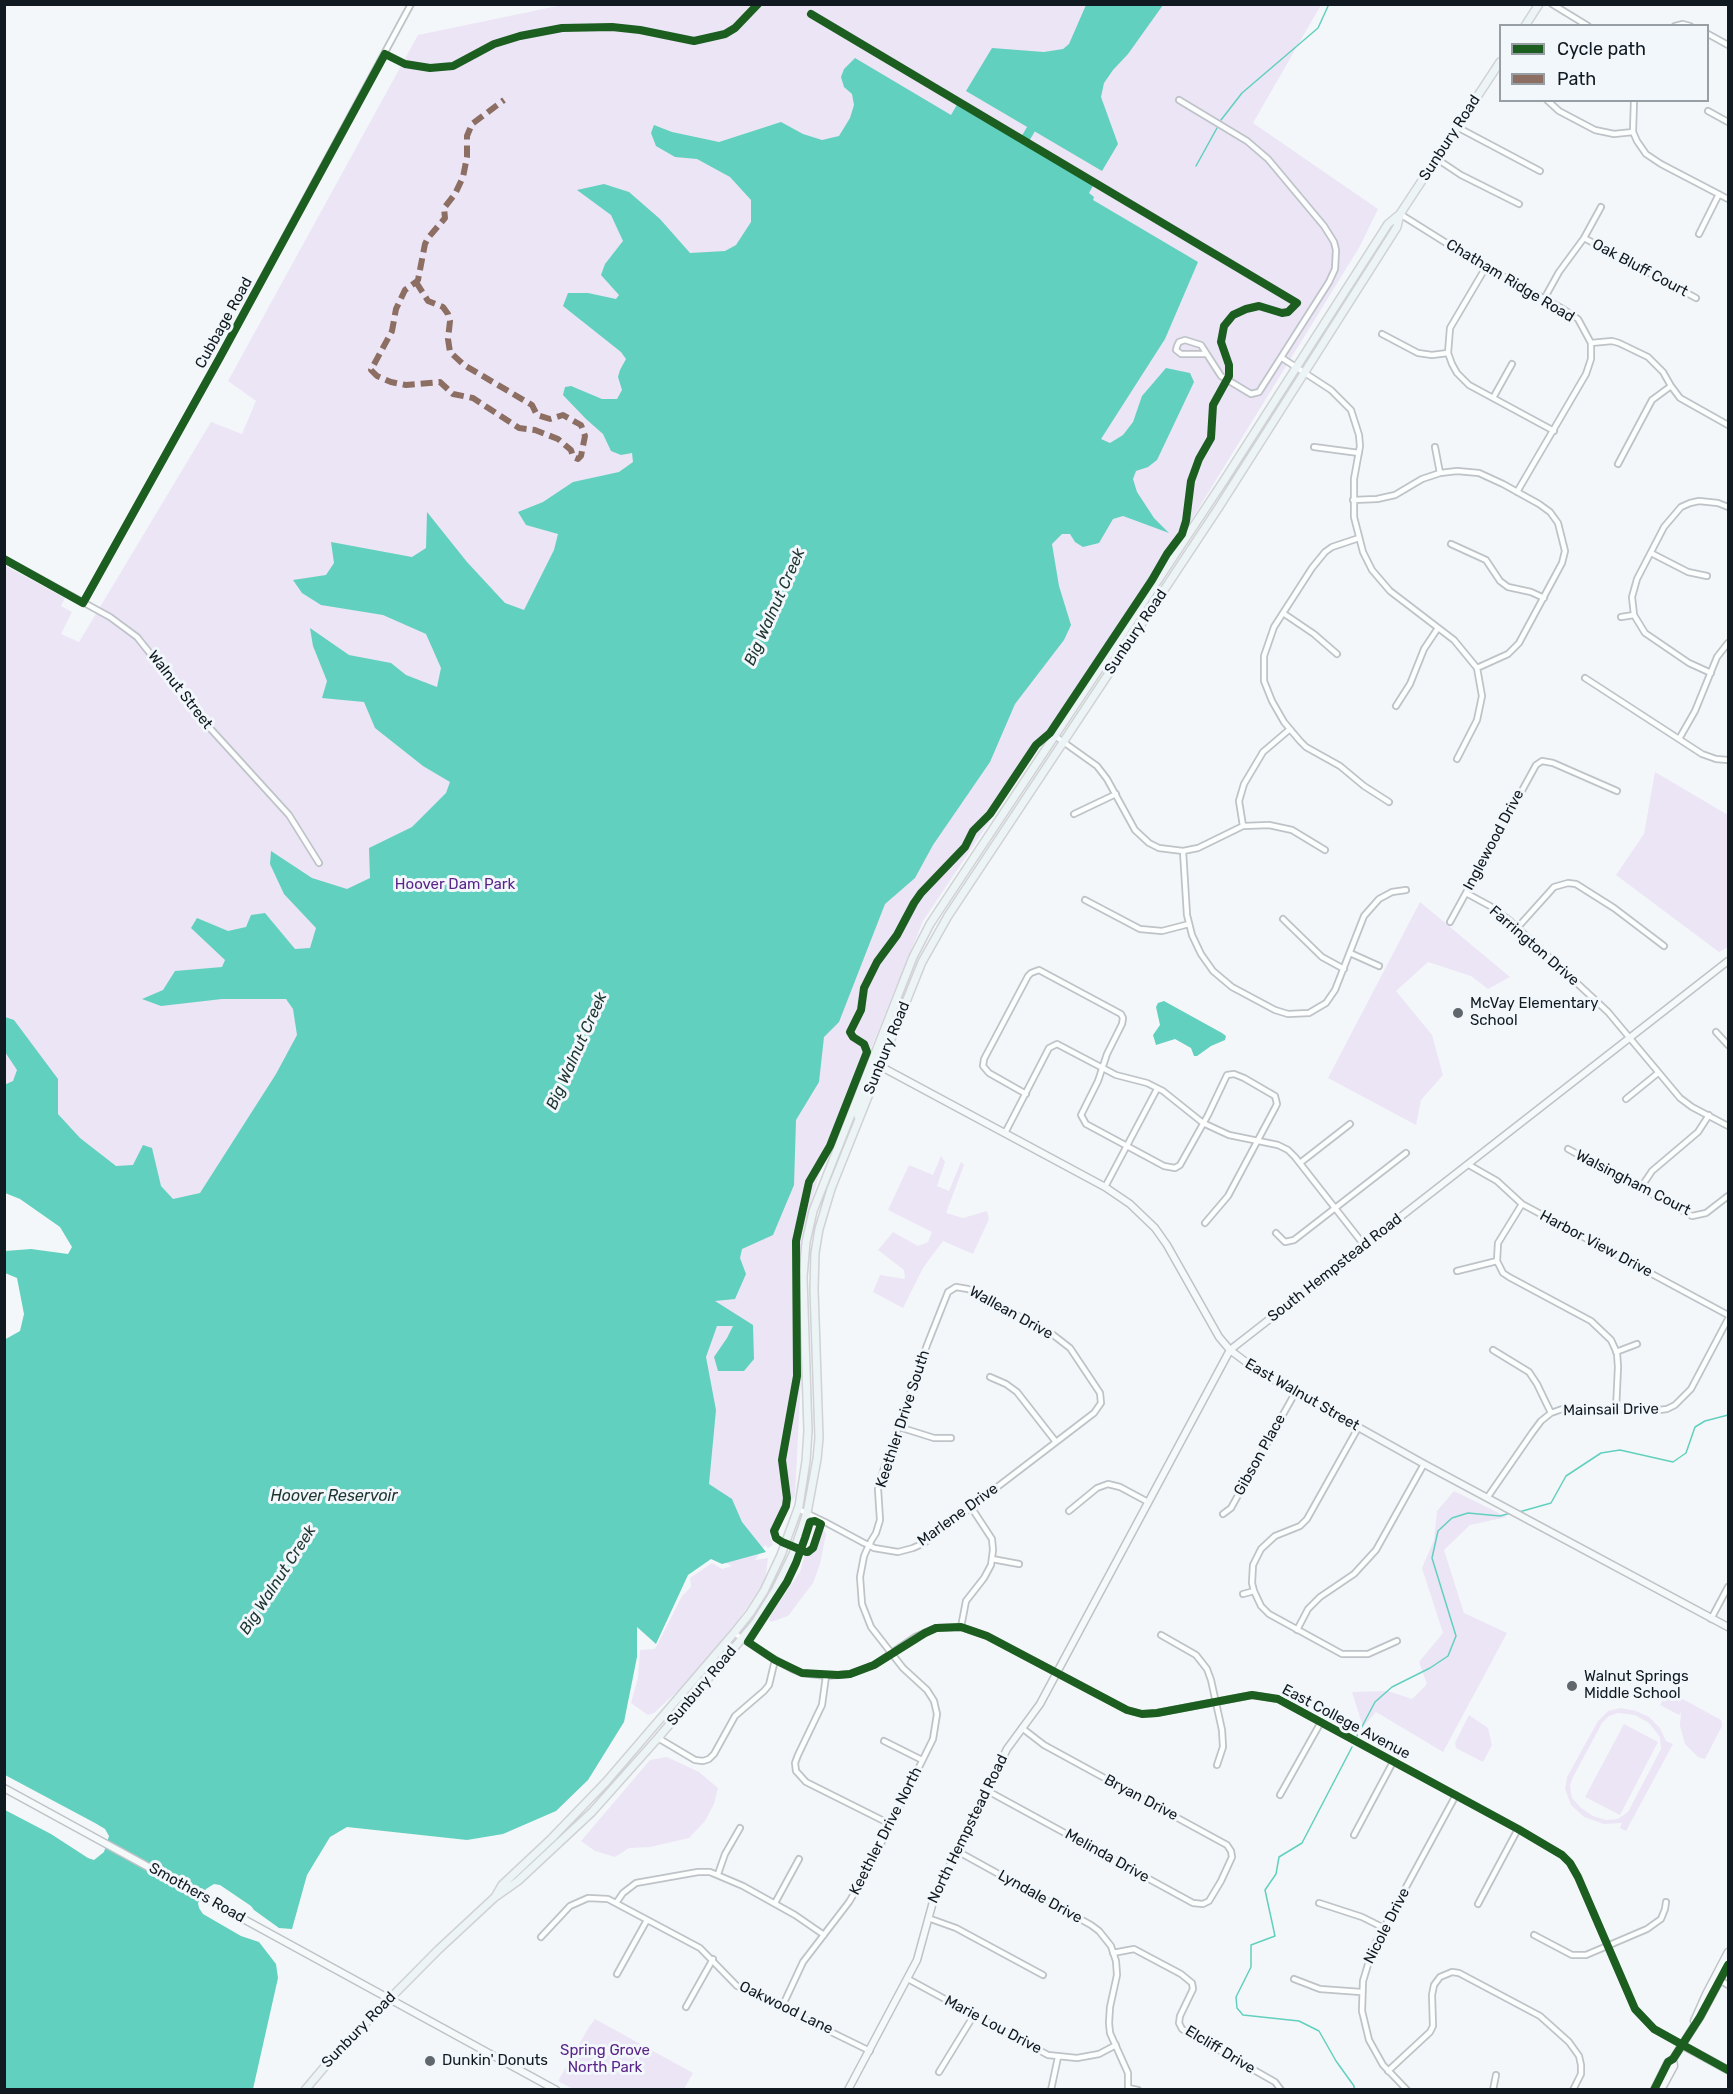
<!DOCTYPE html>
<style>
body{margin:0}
#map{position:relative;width:1733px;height:2094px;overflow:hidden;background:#f4f7f9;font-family:Rubik,sans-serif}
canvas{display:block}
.frame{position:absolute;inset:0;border:6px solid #111a21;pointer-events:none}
.legend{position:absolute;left:1499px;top:24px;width:210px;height:78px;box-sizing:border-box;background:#f2f7fb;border:2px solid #989fa4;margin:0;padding:8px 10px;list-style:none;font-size:18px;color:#111a21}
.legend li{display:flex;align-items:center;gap:12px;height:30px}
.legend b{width:30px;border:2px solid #989fa4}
</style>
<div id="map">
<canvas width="1733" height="2094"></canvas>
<div class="frame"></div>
<ul class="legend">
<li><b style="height:8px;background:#1b5e20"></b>Cycle path</li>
<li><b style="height:8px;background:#8d6e63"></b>Path</li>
</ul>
</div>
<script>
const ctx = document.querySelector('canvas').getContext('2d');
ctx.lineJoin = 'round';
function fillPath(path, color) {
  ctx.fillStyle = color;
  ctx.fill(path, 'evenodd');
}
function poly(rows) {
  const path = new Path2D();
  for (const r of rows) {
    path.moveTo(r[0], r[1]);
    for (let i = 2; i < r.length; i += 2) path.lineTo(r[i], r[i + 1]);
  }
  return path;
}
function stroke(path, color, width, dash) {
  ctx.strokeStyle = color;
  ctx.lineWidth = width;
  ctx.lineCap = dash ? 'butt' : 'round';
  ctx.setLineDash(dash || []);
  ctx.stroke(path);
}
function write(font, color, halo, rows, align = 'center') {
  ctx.font = font + ' Rubik,sans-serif';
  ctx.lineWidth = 6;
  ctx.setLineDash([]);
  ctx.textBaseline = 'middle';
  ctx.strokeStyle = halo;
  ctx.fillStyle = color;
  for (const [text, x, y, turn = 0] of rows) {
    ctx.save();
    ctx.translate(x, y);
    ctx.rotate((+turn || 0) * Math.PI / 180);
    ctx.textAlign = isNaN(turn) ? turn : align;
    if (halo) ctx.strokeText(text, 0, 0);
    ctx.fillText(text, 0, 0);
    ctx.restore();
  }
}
fillPath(poly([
 [567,4,1321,5,1253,123,1378,209,1360,246,1192,519,923,921,818,1178,801,1238,802,1357,795,1496,770,1536,773,1545,768,1548,765,1545,755,1560,768,1558,765,1581,737,1622,686,1683,654,1713,648,1715,631,1703,638,1678,640,1650,655,1649,682,1596,691,1587,690,1578,712,1563,722,1569,732,1566,98,1232,5,1169,4,565,65,598,61,606,72,612,61,634,79,642,211,422,242,434,256,401,228,381,418,35],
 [1655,772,1728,815,1728,947,1719,952,1616,875,1644,834],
 [1420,902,1510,977,1488,989,1471,976,1428,962,1396,991,1432,1035,1443,1075,1421,1100,1416,1125,1328,1078],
 [941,1156,945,1162,937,1186,949,1191,961,1162,964,1165,946,1213,963,1218,987,1211,989,1219,973,1254,943,1241,923,1268,903,1308,873,1292,880,1275,905,1279,904,1270,878,1250,893,1232,918,1246,928,1242,932,1232,888,1210,909,1165,933,1175],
 [1454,1491,1507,1517,1470,1525,1444,1550,1464,1613,1507,1633,1443,1752,1376,1712,1363,1727,1352,1692,1388,1691,1412,1699,1427,1684,1419,1662,1443,1633,1422,1568,1434,1540,1437,1511],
 [822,1527,826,1534,820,1564,813,1583,788,1616,771,1622,769,1620,770,1616,800,1572,805,1554,814,1549],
 [1668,1691,1721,1720,1722,1726,1705,1759,1698,1757,1685,1744,1680,1726,1681,1712,1679,1715,1660,1705],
 [1621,1708,1636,1711,1649,1717,1660,1728,1666,1741,1673,1744,1626,1831,1620,1828,1622,1823,1604,1824,1584,1817,1571,1805,1565,1789,1567,1777,1598,1721,1608,1711],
 [1618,1713,1635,1715,1649,1723,1660,1737,1661,1749,1628,1812,1618,1819,1606,1820,1593,1816,1581,1808,1572,1798,1570,1786,1572,1779,1602,1723,1609,1716],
 [1469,1715,1488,1728,1492,1745,1483,1762,1456,1748,1455,1743],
 [1624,1724,1658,1742,1620,1815,1585,1797],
 [667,1757,699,1772,718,1788,714,1804,705,1821,689,1838,650,1847,629,1848,615,1857,595,1851,581,1841,650,1760],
 [595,2019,693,2073,684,2089,573,2089,558,2081,589,2027]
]), '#ebe5f6');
fillPath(poly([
 [1086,5,1163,5,1128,54,1113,70,1104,83,1101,97,1118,144,1102,171,966,91,992,48,1044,52,1063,49,1069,44],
 [855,58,951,115,958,103,1094,184,1089,193,1094,197,1093,200,1198,262,1165,339,1101,439,1110,443,1123,435,1133,422,1142,396,1166,368,1190,373,1194,382,1157,460,1148,467,1136,471,1133,479,1137,492,1154,518,1169,533,1123,516,1113,519,1099,543,1083,547,1075,542,1070,534,1062,534,1052,544,1059,586,1071,625,1064,640,1015,704,990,762,933,845,915,878,885,904,839,1022,824,1037,819,1082,796,1120,794,1185,773,1235,742,1249,740,1258,746,1274,735,1299,715,1301,753,1325,754,1359,744,1371,718,1371,714,1357,727,1338,733,1326,717,1326,706,1357,716,1410,709,1484,732,1499,742,1522,766,1552,722,1564,711,1559,688,1575,656,1644,637,1627,637,1657,624,1722,588,1780,556,1811,503,1834,467,1840,347,1827,330,1837,307,1875,292,1929,279,1928,254,1910,251,1906,220,1885,214,1884,206,1889,198,1903,199,1908,203,1914,241,1936,259,1942,276,1964,278,1978,253,2089,5,2089,5,1810,51,1834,88,1858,94,1860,104,1852,109,1836,105,1829,95,1823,5,1775,4,1340,20,1331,24,1314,17,1278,5,1273,5,1251,31,1249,68,1254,72,1247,60,1227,20,1199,5,1193,4,1085,13,1081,17,1070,5,1052,5,1017,14,1020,58,1079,58,1114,80,1138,116,1166,133,1165,143,1145,152,1148,161,1186,173,1199,200,1193,276,1074,297,1035,293,1009,286,999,222,999,161,1006,142,999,163,990,175,971,222,967,225,960,191,928,197,918,228,931,246,927,251,915,265,913,295,949,310,948,316,928,284,894,270,864,271,851,312,878,347,889,370,878,369,848,412,827,446,793,450,782,423,766,375,728,364,702,322,698,327,681,313,646,310,628,349,655,391,663,406,675,437,687,441,668,426,634,383,615,321,605,302,593,293,580,326,575,334,563,331,542,412,557,426,548,427,512,467,562,505,603,524,610,554,550,558,534,526,525,518,512,543,502,573,482,619,472,633,462,632,453,621,455,611,451,603,434,586,419,563,395,565,387,571,386,602,399,617,399,622,390,618,377,620,370,626,359,621,352,563,306,568,293,588,293,616,299,619,295,601,275,605,264,623,241,611,215,577,190,604,184,629,192,660,219,690,253,725,251,736,245,751,222,751,200,730,177,697,159,675,157,656,146,651,133,654,125,672,132,719,142,781,122,803,134,822,140,839,136,850,118,854,105,852,94,844,87,841,77,844,69],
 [1164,1001,1222,1033,1226,1036,1225,1040,1211,1046,1197,1056,1194,1056,1191,1048,1175,1039,1156,1045,1153,1035,1160,1025,1156,1007,1158,1003]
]), '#62d0be');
stroke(poly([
 [1221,120,1242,93,1318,28,1329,4],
 [1196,166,1217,128],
 [1519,1512,1551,1503,1566,1476,1601,1453,1620,1450,1673,1462,1686,1453,1695,1427,1705,1421,1728,1415],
 [1357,1736,1375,1702,1392,1687,1430,1668,1448,1656,1456,1636,1432,1558,1438,1531,1452,1518,1468,1513,1500,1516,1511,1513],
 [1352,1747,1302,1843,1279,1857,1276,1874,1265,1890,1275,1936,1251,1945,1251,1967,1236,1997,1237,2008,1243,2015,1299,2021,1319,2031,1336,2061,1354,2086,1354,2090]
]), '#62d0be', 1.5);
stroke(poly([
 [1018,151,1037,119]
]), '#62d0be', 9);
const street = poly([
 [1552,4,1588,26],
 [1675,26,1683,24,1690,26],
 [1708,34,1728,45],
 [1179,100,1247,141,1268,159,1324,226,1334,242,1336,250,1335,269,1329,282,1259,392,1251,394,1221,376,1201,345,1185,340,1179,342,1177,346,1176,350,1181,354,1206,354],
 [1547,100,1559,111,1595,130,1614,134,1633,132],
 [1634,100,1633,132,1637,141,1646,154,1661,164,1728,199],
 [1708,111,1728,122],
 [1457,127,1540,171],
 [1437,159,1461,175,1519,204],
 [1400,214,1475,261,1563,309,1578,319,1591,343,1591,359,1586,374,1517,492],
 [1699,234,1719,194],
 [1584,238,1696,298],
 [1486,267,1450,328,1448,353,1452,364,1457,373,1469,385,1554,431],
 [1544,299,1559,272,1584,238,1601,207],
 [1382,334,1418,353,1432,355,1448,353],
 [1591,343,1612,341,1619,343,1648,357,1663,372,1671,386,1680,398,1728,425],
 [1282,358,1331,390,1351,410,1359,435,1360,446,1354,479,1354,517,1363,552,1372,570,1390,591,1454,640,1477,668,1482,696,1477,720,1457,759],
 [1493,398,1512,364],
 [1314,447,1359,453],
 [1435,447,1440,473],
 [1618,464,1652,400,1671,386],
 [1353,500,1377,499,1395,495,1422,479,1440,473,1457,471,1479,473,1503,484,1539,504,1550,512,1558,523,1565,551,1562,563,1519,643,1508,654,1477,668],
 [1359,538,1332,547,1325,552,1312,568,1274,627,1264,656,1264,681,1272,701,1284,722,1300,741,1306,747,1340,766,1364,786,1389,802],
 [1451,544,1486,560,1500,581,1508,587,1531,592,1544,598],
 [1651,553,1688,572,1707,576],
 [4,559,110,617,137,637,208,726,289,815,319,863],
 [83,603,219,359,411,4],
 [1283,613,1314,634,1337,654],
 [1621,617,1634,615],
 [1711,673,1689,663,1645,633,1634,615,1632,597,1637,579,1664,527,1681,507,1690,503,1699,501,1718,503,1728,507],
 [1585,678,1702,754,1716,759,1728,760],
 [1396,706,1410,684,1424,649,1438,628],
 [1055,736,1097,766,1107,779,1135,830,1149,843,1159,848,1183,851,1198,848,1243,826,1269,825,1292,830,1325,850],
 [1679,739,1695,711,1717,657,1728,643],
 [1074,814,1116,794],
 [1243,826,1239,801,1244,784,1263,752,1290,729],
 [1183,851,1187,915,1192,935,1201,954,1213,971,1232,987,1275,1010,1288,1014,1309,1013,1326,1003,1335,990,1364,916,1379,899,1392,892,1406,890],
 [1466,893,1490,906,1509,920,1608,1012,1680,1098,1692,1107,1728,1126],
 [1085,900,1140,929,1162,931,1189,924],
 [1283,919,1322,957,1344,969],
 [1450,922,1536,765,1542,761,1553,763,1617,791],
 [1518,927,1554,887,1568,883,1576,884,1614,908,1664,946],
 [1350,953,1379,966],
 [1716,1032,1728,1045],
 [1026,1094,989,1073,983,1066,984,1059,1028,976,1031,973,1039,970,1121,1014,1123,1018,1122,1024,1107,1054,1098,1081,1081,1115,1086,1124,1164,1166,1175,1168,1180,1165,1208,1115,1227,1075,1234,1074,1244,1078,1275,1096,1277,1104,1275,1108,1228,1196,1205,1223],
 [1626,1099,1658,1073],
 [1005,1133,1049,1048,1057,1044,1116,1075,1147,1083,1163,1091,1203,1123,1229,1135,1278,1145,1288,1150,1295,1157,1364,1245],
 [1568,1149,1692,1216,1706,1213,1728,1196],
 [1300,1163,1350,1124],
 [1469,1165,1497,1181,1522,1204,1728,1315],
 [1105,1187,1157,1089],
 [1640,1189,1652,1171,1698,1132,1709,1115],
 [1522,1204,1498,1243,1497,1261,1503,1273,1509,1277,1591,1321,1611,1340,1617,1353,1618,1367,1616,1410],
 [1276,1233,1285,1242,1294,1240,1406,1153],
 [1457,1271,1497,1261],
 [1493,1350,1529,1372,1537,1384,1551,1413],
 [1616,1352,1637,1344],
 [990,1377,1006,1384,1017,1392,1056,1442],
 [899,1427,934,1438,951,1438],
 [1358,1428,1307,1519,1300,1526,1275,1536,1261,1549,1253,1565,1252,1583,1254,1591,1261,1606,1269,1614,1342,1654,1368,1654,1397,1641],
 [1487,1498,1532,1433,1541,1421,1551,1413,1565,1408,1574,1408,1651,1411,1667,1409,1675,1405,1691,1389,1728,1319],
 [1069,1511,1097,1488,1108,1484,1120,1487,1148,1502],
 [1223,1514,1231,1508,1295,1393],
 [992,1559,1019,1564],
 [1243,1594,1254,1591],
 [1711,1619,1728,1587],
 [961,1627,966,1601,984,1578,991,1565,993,1550,992,1539,971,1507],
 [1297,1630,1308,1609,1320,1597,1354,1574,1376,1550,1424,1464],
 [734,1633,767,1655,792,1669,802,1673,826,1676,850,1674,874,1665,915,1637,936,1628,961,1627,987,1636,1127,1710,1142,1714,1157,1713,1252,1695,1278,1699,1518,1829,1562,1855,1570,1863,1578,1877,1635,2009,1654,2029,1682,2045],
 [1161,1635,1196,1655,1207,1669,1211,1680,1222,1730,1223,1747,1217,1765],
 [826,1676,822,1705,798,1755,795,1763,796,1771,806,1782,890,1824],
 [658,1738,695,1760,703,1761,709,1759,714,1754,735,1716,764,1691,769,1685,775,1660],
 [884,1741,922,1760],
 [986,1790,1193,1903,1203,1904,1209,1901,1221,1881,1232,1857,1231,1851,1227,1845,1044,1745,1022,1728],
 [1280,1795,1321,1722],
 [1354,1835,1393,1762],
 [957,1851,1091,1925,1099,1931,1111,1946,1116,1961,1117,1975,1110,2007,1109,2023,1110,2033,1128,2073,1128,2090],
 [718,1874,725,1854,740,1828],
 [616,1903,623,1893,636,1883,698,1872,710,1872,743,1886,795,1915,824,1935],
 [775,1903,799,1859],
 [1319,1903,1362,1917,1384,1928],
 [1478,1904,1518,1829],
 [928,1918,956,1928,1043,1975],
 [1534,1935,1572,1955,1586,1955,1647,1929,1661,1919,1665,1909,1666,1902],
 [541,1937,570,1906,588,1898,608,1899,700,1948,737,1986,870,2051],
 [1113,1953,1134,1949,1181,1974,1192,1983,1193,1989,1180,2016,1179,2023,1182,2029,1275,2082,1281,2090],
 [617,1974,647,1920],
 [908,1979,1048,2055,1077,2058,1099,2054,1116,2045],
 [1294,1979,1320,1989,1361,1992],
 [1718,1979,1728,1985],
 [686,2007,713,1959],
 [782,2007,803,1962,849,1902,867,1872,933,1739,937,1714,934,1701,927,1690,903,1668,871,1627,862,1604,860,1577,864,1556,868,1547,869,1545,870,1544,871,1541,876,1533,880,1520,878,1489,880,1480,927,1345,948,1292,956,1287,968,1289,1052,1334,1070,1348,1100,1393,1101,1403,1094,1413,924,1543,913,1548,898,1552,874,1548,869,1545,864,1543,825,1522,798,1509],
 [1388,2071,1430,2032,1433,2026,1432,1995,1434,1985,1440,1977,1452,1972,1459,1973,1540,2016,1569,2042,1579,2056,1581,2065,1581,2074,1573,2090],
 [939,2072,974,2015],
 [1128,2088,1138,2090],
 [1051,2090,1058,2057],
 [1407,2090,1383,2065,1369,2040,1362,2011,1363,1981,1373,1948,1456,1795],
 [1493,2090,1496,2075]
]);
const secondary = poly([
 [878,1065,1105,1187,1130,1204,1155,1228,1167,1245,1219,1337,1230,1350,1258,1371,1424,1464,1728,1627],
 [4,1788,556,2090],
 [1694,2021,1706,1994,1728,1952],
 [1682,2045,1728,2070],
 [848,2090,917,1960,934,1898,1007,1749,1040,1704,1230,1350,1728,961],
 [1654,2090,1668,2062,1673,2059,1700,2017,1728,1965],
 [1661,2090,1674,2066,1673,2059]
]);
const primary = poly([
 [1525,26,1539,4],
 [858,1116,859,1107,866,1090],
 [495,1897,502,1885,551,1839,606,1782,734,1633,750,1613,764,1591,781,1555,799,1506,806,1461,808,1431,803,1277,806,1242,813,1211,913,957,930,924,1223,482,1388,224,1400,214],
 [305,2090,337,2052,438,1950,494,1898,518,1881,592,1812,658,1738,755,1623,776,1589,793,1554,807,1513,817,1459,819,1438,814,1289,815,1253,819,1229,831,1189,922,962,948,916,1219,507,1397,227,1400,214,1500,62]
]);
stroke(street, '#bec3c8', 8);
stroke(secondary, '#bec3c8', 9);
stroke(primary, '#d0d2d5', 10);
stroke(street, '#fdfefe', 4.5);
stroke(secondary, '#f5f9f9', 6);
stroke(primary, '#ecf4f5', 7);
stroke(poly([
 [416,282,428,301,443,307,448,314,450,321,448,339,450,352,464,365,532,405,537,415,550,419,563,415,581,425,585,436,581,456,578,459,573,457,571,450,558,439,535,430,519,428,473,398,453,394,440,382,406,385,391,382,377,376,371,370,392,331,396,309,405,290,416,282,418,280,425,244,428,238,445,218,444,208,455,194,463,177,467,157,467,136,472,124,504,100]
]), '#8d6e63', 6, [12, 6]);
stroke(poly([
 [811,14,1297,303,1288,312,1282,313,1259,306,1246,309,1233,315,1224,326,1221,342,1229,365,1229,376,1213,405,1211,438,1199,459,1191,481,1186,521,1182,534,1167,554,1152,580,1050,733,1036,745,990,814,973,831,965,847,921,893,914,903,897,935,877,962,864,988,861,1010,850,1032,853,1037,864,1044,867,1052,830,1146,809,1182,796,1241,797,1376,782,1460,787,1498,786,1506,774,1531,776,1538,782,1542,804,1551,806,1552,808,1552,813,1548,821,1524,815,1521,810,1522,805,1538,796,1563,787,1582,748,1642,775,1660,802,1673,838,1675,850,1674,874,1665,925,1633,936,1628,961,1627,987,1636,1127,1710,1142,1714,1157,1713,1252,1695,1278,1699,1518,1829,1562,1855,1570,1863,1578,1877,1635,2009,1654,2029,1728,2070],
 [4,559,83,603,219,359,385,54,405,64,430,68,453,66,494,44,520,36,562,28,612,27,640,30,694,41,725,34,735,28,758,4],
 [1654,2090,1668,2062,1673,2059,1700,2017,1728,1965]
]), '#1b5e20', 8);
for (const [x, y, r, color] of [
 [1458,1013,6,"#60676d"],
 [1572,1686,6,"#60676d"],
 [430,2061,6,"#60676d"]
]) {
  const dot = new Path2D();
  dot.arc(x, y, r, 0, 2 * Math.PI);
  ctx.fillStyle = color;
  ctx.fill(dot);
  stroke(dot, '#f2f7fb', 2);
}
write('15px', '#111a21', '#f2f7fb', [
 ["Sunbury Road",1450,138,-57],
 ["Oak Bluff Court",1640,268,28],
 ["Chatham Ridge Road",1510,281,31],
 ["Cubbage Road",224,323,-61],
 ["Sunbury Road",1136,632,-56],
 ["Walnut Street",180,690,52],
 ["Inglewood Drive",1494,840,-62],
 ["Farrington Drive",1534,946,41],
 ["Sunbury Road",887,1048,-68],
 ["Walsingham Court",1633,1183,27],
 ["Harbor View Drive",1596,1244,28],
 ["South Hempstead Road",1335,1268,-38],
 ["Wallean Drive",1011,1313,29],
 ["East Walnut Street",1302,1395,30],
 ["Mainsail Drive",1611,1410,-1],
 ["Keethler Drive South",903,1419,-72],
 ["Gibson Place",1260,1455,-61],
 ["Marlene Drive",958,1515,-36],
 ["Sunbury Road",702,1686,-50],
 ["East College Avenue",1346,1722,28],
 ["Bryan Drive",1141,1798,28],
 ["North Hempstead Road",968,1829,-64],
 ["Keethler Drive North",886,1831,-63],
 ["Melinda Drive",1107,1856,29],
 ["Smothers Road",197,1893,29],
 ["Lyndale Drive",1040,1897,29],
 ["Nicole Drive",1387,1926,-63],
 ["Oakwood Lane",786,2008,26],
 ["Marie Lou Drive",993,2025,28],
 ["Sunbury Road",359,2030,-46],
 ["Elcliff Drive",1220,2050,31]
]);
write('15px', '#5a2488', '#f2f7fb', [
 ["Hoover Dam Park",455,885],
 ["Spring Grove",605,2051],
 ["North Park",605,2068]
]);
write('15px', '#111a21', '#f2f7fb', [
 ["McVay Elementary",1470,1004],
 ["School",1470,1021],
 ["Walnut Springs",1584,1677],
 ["Middle School",1584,1694],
 ["Dunkin' Donuts",442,2061]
], 'left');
write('italic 16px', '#1d342f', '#f2f7fb', [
 ["Big Walnut Creek",775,607,-66],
 ["Big Walnut Creek",577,1051,-66],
 ["Hoover Reservoir",334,1496],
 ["Big Walnut Creek",278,1580,-57]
]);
</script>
